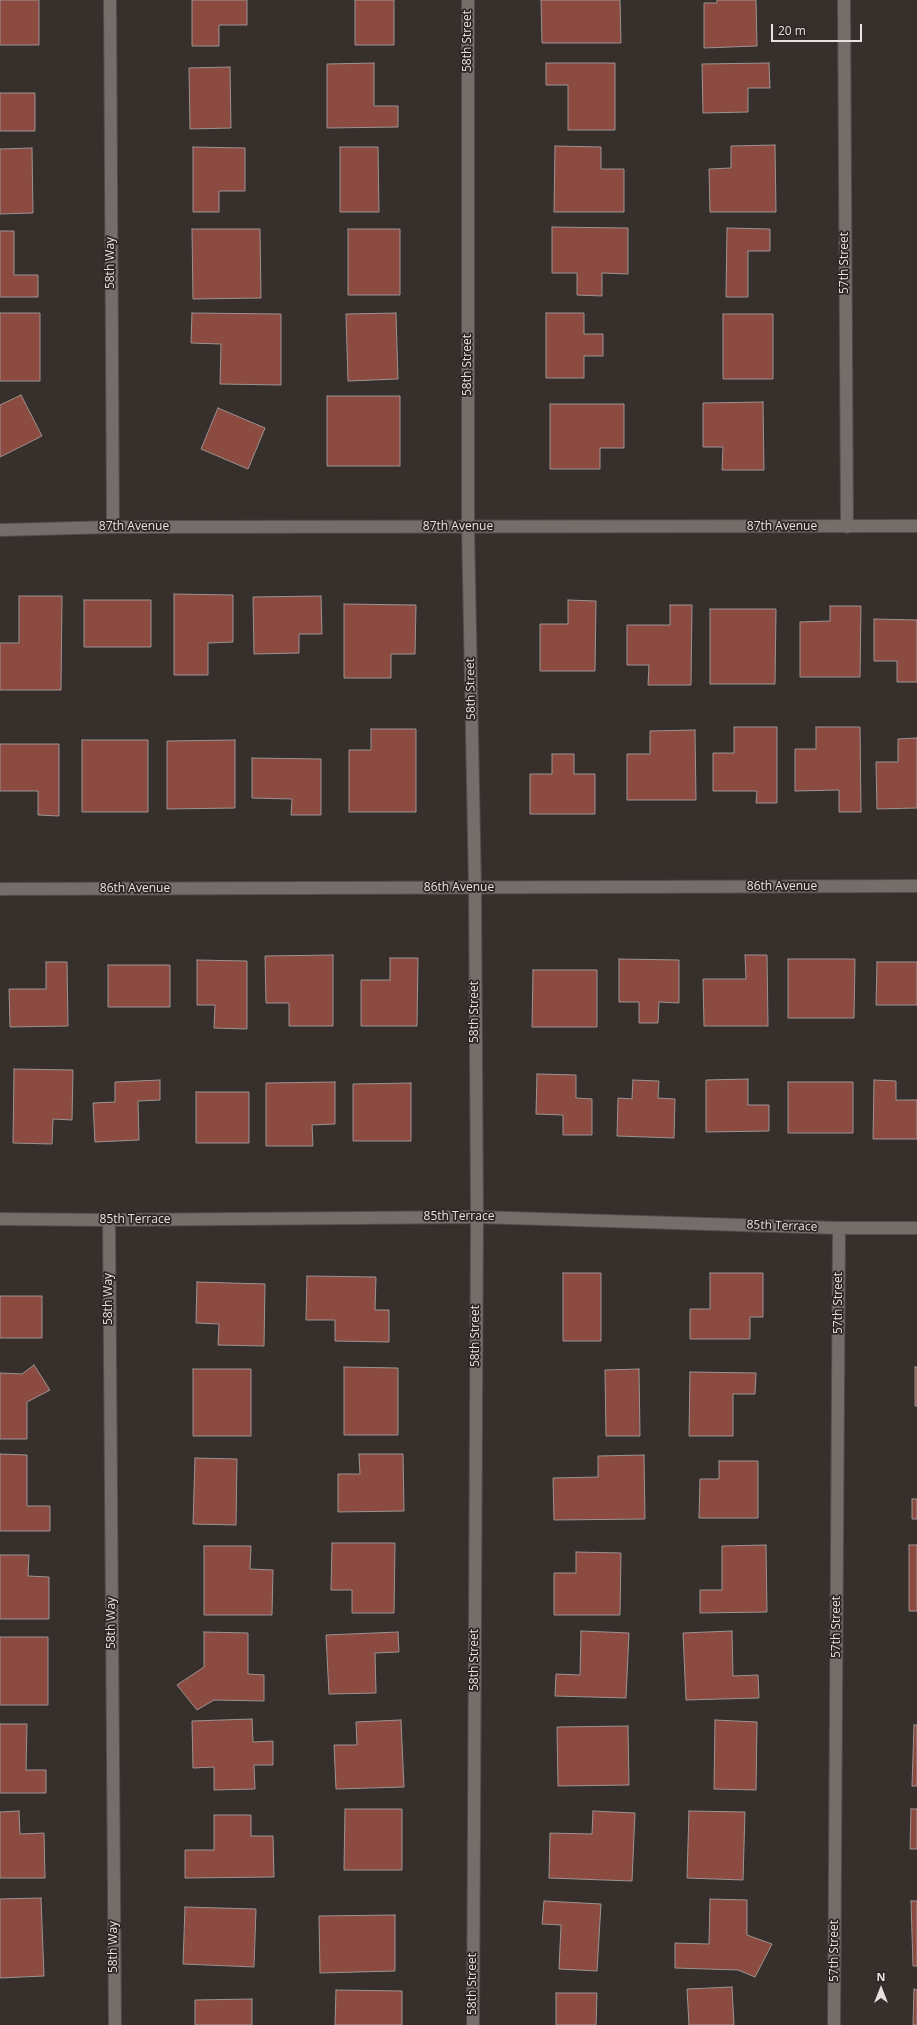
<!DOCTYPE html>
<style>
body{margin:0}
#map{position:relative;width:917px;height:2025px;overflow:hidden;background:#362f2c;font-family:"Open Sans",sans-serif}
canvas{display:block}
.north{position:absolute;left:861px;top:1969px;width:40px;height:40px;-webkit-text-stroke:3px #2c2522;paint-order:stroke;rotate:0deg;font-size:11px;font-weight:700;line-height:16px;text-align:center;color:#e7e2e0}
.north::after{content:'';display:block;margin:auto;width:14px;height:18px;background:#e7e2e0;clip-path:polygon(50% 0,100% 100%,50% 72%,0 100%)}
.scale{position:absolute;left:771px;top:24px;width:91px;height:18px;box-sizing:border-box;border:2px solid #e7e2e0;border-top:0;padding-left:5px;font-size:12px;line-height:14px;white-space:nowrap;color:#e7e2e0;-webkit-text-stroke:3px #2c2522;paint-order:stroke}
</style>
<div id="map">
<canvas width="917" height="2025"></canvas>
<div class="north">N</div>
<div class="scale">20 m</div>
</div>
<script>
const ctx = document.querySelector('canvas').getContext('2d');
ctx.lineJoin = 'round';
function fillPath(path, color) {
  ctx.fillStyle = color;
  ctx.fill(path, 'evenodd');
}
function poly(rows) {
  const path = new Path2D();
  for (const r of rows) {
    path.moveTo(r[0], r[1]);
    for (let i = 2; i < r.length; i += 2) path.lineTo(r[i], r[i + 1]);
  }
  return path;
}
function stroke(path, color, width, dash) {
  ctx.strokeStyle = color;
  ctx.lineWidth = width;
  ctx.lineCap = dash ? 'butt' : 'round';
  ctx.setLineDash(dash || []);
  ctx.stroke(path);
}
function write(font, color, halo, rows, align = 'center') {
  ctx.font = font + ' "Open Sans",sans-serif';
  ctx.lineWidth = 3.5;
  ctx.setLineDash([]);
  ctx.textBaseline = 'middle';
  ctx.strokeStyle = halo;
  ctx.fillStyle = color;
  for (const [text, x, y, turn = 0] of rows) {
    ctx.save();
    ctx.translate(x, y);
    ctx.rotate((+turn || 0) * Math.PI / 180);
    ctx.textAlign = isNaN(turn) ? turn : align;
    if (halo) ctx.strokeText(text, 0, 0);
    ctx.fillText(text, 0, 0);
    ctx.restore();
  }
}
const building = poly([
 [0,0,39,0,39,45,0,45,0,0],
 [192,0,247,0,247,25,219,25,219,46,192,46,192,0],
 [355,0,394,0,394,45,355,45,355,0],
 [541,0,620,0,621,43,542,43,541,0],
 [717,0,756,0,757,46,704,48,704,3,717,3,717,0],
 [374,63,374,106,398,106,398,127,327,128,327,64,374,63],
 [546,63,615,63,615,130,568,130,568,85,546,85,546,63],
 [769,63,770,88,748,88,748,112,703,113,702,64,769,63],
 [230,67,231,128,190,129,189,68,230,67],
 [0,93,35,93,35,131,0,131,0,93],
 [775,145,776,212,710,212,709,169,731,168,731,146,775,145],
 [555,146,601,147,601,169,624,169,624,212,554,212,555,146],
 [193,147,245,148,245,191,219,191,219,212,193,212,193,147],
 [340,147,378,147,379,212,340,212,340,147],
 [32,148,33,213,0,214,0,149,32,148],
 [552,227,628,228,628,274,602,273,602,296,577,295,577,273,552,273,552,227],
 [727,228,770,229,770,251,748,251,748,297,726,297,727,228],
 [192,229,260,229,261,298,193,299,192,229],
 [348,229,400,229,400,295,348,295,348,229],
 [0,231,14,231,14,275,38,275,38,297,0,297,0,231],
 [0,313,40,313,40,381,0,381,0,313],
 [192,313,281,314,281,385,220,384,221,344,191,343,192,313],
 [396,313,398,379,348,381,346,314,396,313],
 [546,313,584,313,584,334,603,334,603,356,584,356,584,378,546,378,546,313],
 [723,314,773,314,773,379,723,379,723,314],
 [21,395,42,436,0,457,0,405,21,395],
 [327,396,400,396,400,466,327,466,327,396],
 [763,402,764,470,722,470,723,447,703,447,703,403,763,402],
 [550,404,624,404,624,448,600,448,600,469,550,469,550,404],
 [218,408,265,428,248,469,201,449,218,408],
 [174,594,233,595,233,642,208,643,208,675,174,675,174,594],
 [19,596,62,596,61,690,0,690,0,643,19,643,19,596],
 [321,596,322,634,299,634,299,653,254,654,253,597,321,596],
 [84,600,151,600,151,647,84,647,84,600],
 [568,600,596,601,595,671,540,671,540,624,568,624,568,600],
 [344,604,416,605,415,654,391,654,391,678,344,678,344,604],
 [670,605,692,605,691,685,648,685,649,665,627,665,627,625,670,625,670,605],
 [830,606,861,606,860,677,800,677,800,622,830,621,830,606],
 [710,609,776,609,775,684,710,684,710,609],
 [874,619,917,620,917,682,897,682,897,661,874,661,874,619],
 [734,727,777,727,777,803,756,803,757,791,713,791,713,753,734,753,734,727],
 [816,727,860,727,861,812,839,812,839,790,795,791,795,749,816,749,816,727],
 [371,729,416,729,416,812,349,812,349,750,371,750,371,729],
 [695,730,696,800,627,800,627,754,650,754,650,731,695,730],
 [917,738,917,808,877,809,876,762,898,762,898,739,917,738],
 [82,740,148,740,148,812,82,812,82,740],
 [235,740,235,808,167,809,167,741,235,740],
 [0,744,59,744,59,816,38,815,38,791,0,791,0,744],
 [552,754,574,754,574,774,595,774,595,814,530,814,530,774,552,774,552,754],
 [252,758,321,759,321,815,291,815,292,799,252,798,252,758],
 [333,955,333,1026,289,1026,289,1003,266,1003,265,956,333,955],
 [745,955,767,955,768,1026,704,1026,703,979,746,979,745,955],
 [390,958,418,958,417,1026,361,1026,361,980,390,980,390,958],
 [619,959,679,960,679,1003,659,1002,658,1023,639,1023,639,1002,619,1002,619,959],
 [788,959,855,959,854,1018,788,1018,788,959],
 [197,960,247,961,247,1029,214,1028,215,1005,197,1005,197,960],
 [46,962,67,962,68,1026,10,1027,9,989,46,989,46,962],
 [877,962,917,962,917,1005,876,1005,877,962],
 [108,965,170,965,170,1007,108,1007,108,965],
 [533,970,597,970,597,1027,532,1027,533,970],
 [14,1069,73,1070,72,1120,53,1119,52,1144,13,1143,14,1069],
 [537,1074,576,1075,576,1098,592,1099,592,1135,563,1135,563,1115,536,1114,537,1074],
 [748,1079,748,1105,769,1105,769,1131,706,1132,706,1080,748,1079],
 [160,1080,160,1100,138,1101,139,1140,95,1142,93,1103,115,1102,115,1082,160,1080],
 [633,1080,659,1081,658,1098,675,1099,674,1138,617,1136,618,1098,632,1099,633,1080],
 [874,1080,896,1081,896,1100,917,1100,917,1139,873,1139,874,1080],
 [335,1082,335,1124,312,1125,313,1146,266,1146,266,1083,335,1082],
 [788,1082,853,1082,853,1133,788,1133,788,1082],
 [411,1083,411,1141,353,1141,353,1084,411,1083],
 [196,1092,249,1092,249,1143,196,1143,196,1092],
 [563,1273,601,1273,601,1341,563,1341,563,1273],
 [710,1273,763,1273,763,1317,750,1317,750,1339,690,1339,690,1309,710,1309,710,1273],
 [307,1276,376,1277,375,1310,389,1310,389,1342,335,1341,335,1320,306,1320,307,1276],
 [197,1282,265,1284,264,1346,218,1345,219,1324,196,1323,197,1282],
 [0,1296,42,1296,42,1338,0,1338,0,1296],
 [34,1365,50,1390,27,1402,27,1439,0,1439,0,1373,22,1374,34,1365],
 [344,1367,398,1368,398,1435,344,1435,344,1367],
 [915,1367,917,1367,917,1406,915,1406,915,1367],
 [193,1369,251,1369,251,1436,193,1436,193,1369],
 [639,1369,640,1436,606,1436,605,1370,639,1369],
 [690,1372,756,1373,755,1394,733,1394,733,1436,689,1436,690,1372],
 [0,1454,27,1455,27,1506,50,1506,50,1531,0,1531,0,1454],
 [359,1454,403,1454,404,1511,338,1512,338,1474,360,1474,359,1454],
 [644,1455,645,1519,554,1520,553,1478,598,1477,598,1456,644,1455],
 [195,1458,237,1459,236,1525,193,1524,195,1458],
 [719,1461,758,1461,758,1518,699,1518,700,1479,719,1479,719,1461],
 [912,1499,917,1499,917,1519,912,1519,912,1499],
 [332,1543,395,1543,394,1613,352,1613,352,1590,331,1590,332,1543],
 [766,1545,767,1612,700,1613,700,1590,722,1590,722,1546,766,1545],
 [909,1545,917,1545,917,1611,909,1611,909,1545],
 [204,1546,251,1546,250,1569,273,1570,272,1615,204,1615,204,1546],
 [576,1552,621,1553,620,1615,554,1615,554,1573,576,1573,576,1552],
 [0,1555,29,1555,28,1576,49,1577,49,1619,0,1619,0,1555],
 [581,1631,629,1633,626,1698,555,1696,556,1674,580,1675,581,1631],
 [732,1631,733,1676,758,1675,759,1698,686,1700,683,1633,732,1631],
 [204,1632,248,1633,248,1674,264,1675,264,1701,214,1700,197,1710,177,1685,204,1667,204,1632],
 [398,1632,399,1652,375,1653,376,1693,329,1694,326,1635,398,1632],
 [0,1637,48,1637,48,1705,0,1705,0,1637],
 [252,1719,253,1742,273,1741,273,1765,254,1765,255,1789,214,1790,214,1767,193,1768,192,1721,252,1719],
 [401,1720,404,1787,336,1789,334,1745,357,1745,356,1722,401,1720],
 [715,1720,757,1722,756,1790,714,1789,715,1720],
 [0,1724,27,1724,26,1770,46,1770,46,1793,0,1793,0,1724],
 [914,1725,917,1725,917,1786,912,1786,914,1725],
 [628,1726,629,1785,558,1786,557,1727,628,1726],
 [345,1809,402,1809,402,1870,344,1870,345,1809],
 [911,1809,917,1809,917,1849,910,1849,911,1809],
 [19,1811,20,1834,44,1833,45,1878,0,1878,0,1812,19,1811],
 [593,1811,635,1813,632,1881,549,1878,550,1833,592,1834,593,1811],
 [689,1811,745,1812,743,1880,687,1878,689,1811],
 [214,1815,251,1815,251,1836,273,1836,274,1877,185,1878,185,1850,214,1850,214,1815],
 [41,1898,44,1976,0,1978,0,1899,41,1898],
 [710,1899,747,1900,747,1935,772,1944,755,1977,738,1970,675,1968,675,1943,709,1944,710,1899],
 [544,1901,601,1904,597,1971,559,1969,561,1925,542,1924,544,1901],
 [911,1901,917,1901,917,1966,913,1966,911,1901],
 [185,1907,256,1909,254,1967,183,1964,185,1907],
 [395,1915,395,1971,320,1973,319,1916,395,1915],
 [732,1987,734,2025,689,2025,687,1989,732,1987],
 [914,1989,917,1990,917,2025,913,2025,914,1989],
 [336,1990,402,1991,402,2025,335,2025,336,1990],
 [556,1993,597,1993,596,2025,556,2025,556,1993],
 [252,1999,252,2025,195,2025,195,2000,252,1999]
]);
fillPath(building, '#8b4b41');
stroke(building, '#9c9391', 1);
const minor = poly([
 [110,0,113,527],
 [844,0,847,527],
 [0,530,113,527,917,526],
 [0,1219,109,1220,477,1217,839,1228,917,1228],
 [109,1220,115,2025],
 [834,2025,839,1228]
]);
const tertiary = poly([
 [468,0,468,527,475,888,477,1217,473,2025],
 [0,889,917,886]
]);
stroke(minor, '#524c4a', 14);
stroke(tertiary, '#524c4a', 14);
stroke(minor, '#756d6a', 12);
stroke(tertiary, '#756d6a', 12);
write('12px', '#e7e2e0', '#2c2522', [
 ["58th Street",468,41,-90],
 ["58th Way",111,263,-90],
 ["57th Street",845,263,-90],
 ["58th Street",468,365,-90],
 ["87th Avenue",134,527],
 ["87th Avenue",458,527],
 ["87th Avenue",782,527],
 ["58th Street",471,689,-91],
 ["86th Avenue",782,887],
 ["86th Avenue",459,888],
 ["86th Avenue",135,889],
 ["58th Street",475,1012,-90],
 ["85th Terrace",459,1217],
 ["85th Terrace",135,1220],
 ["85th Terrace",782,1226,2],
 ["58th Way",109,1299,-90],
 ["57th Street",839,1303,-90],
 ["58th Street",476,1336,-90],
 ["58th Way",112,1623,-90],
 ["57th Street",837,1627,-90],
 ["58th Street",475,1660,-90],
 ["58th Way",114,1947,-90],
 ["57th Street",835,1951,-90],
 ["58th Street",473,1984,-90]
]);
</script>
